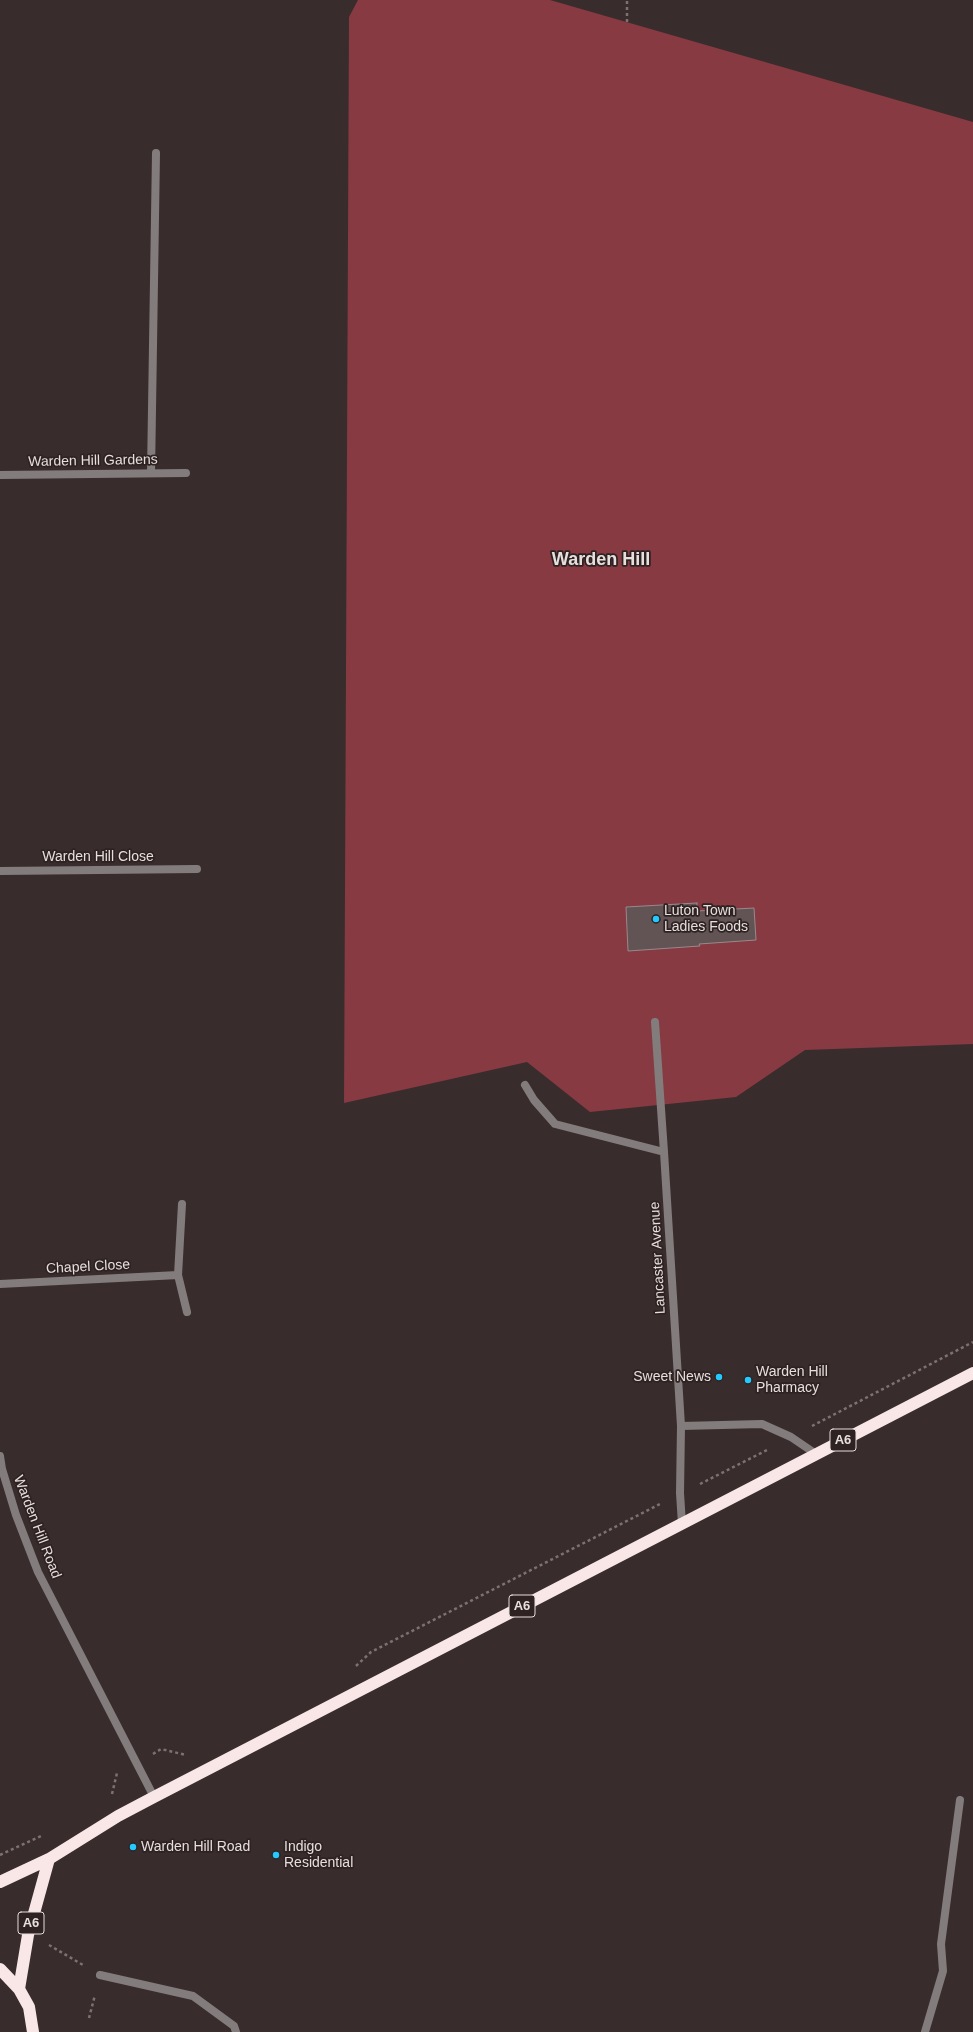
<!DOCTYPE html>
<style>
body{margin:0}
canvas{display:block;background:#392c2c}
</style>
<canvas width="973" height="2032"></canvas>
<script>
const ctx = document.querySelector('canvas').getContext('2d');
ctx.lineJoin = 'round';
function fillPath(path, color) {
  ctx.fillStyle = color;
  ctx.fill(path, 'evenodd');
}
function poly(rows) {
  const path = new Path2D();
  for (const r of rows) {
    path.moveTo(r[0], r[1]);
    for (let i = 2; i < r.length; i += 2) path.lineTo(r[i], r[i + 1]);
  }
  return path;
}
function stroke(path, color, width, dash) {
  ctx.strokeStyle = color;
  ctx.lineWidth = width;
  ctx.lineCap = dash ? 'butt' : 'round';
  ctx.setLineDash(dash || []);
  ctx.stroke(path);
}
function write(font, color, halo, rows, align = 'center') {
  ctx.font = font + ' Arial,sans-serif';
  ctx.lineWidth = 3.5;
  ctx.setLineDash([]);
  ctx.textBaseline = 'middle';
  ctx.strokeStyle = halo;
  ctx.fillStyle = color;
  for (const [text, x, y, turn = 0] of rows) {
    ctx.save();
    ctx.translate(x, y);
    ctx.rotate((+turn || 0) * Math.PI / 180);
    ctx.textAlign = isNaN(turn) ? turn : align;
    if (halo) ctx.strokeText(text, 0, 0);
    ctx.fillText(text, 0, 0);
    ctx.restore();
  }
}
fillPath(poly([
 [358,0,550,0,973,122,973,1044,805,1050,736,1097,590,1112,527,1062,344,1103,349,17]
]), '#873a41');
const building = poly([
 [697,903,697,911,754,908,756,940,699,944,700,946,628,951,626,907,697,903]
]);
fillPath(building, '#625454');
stroke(building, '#99898a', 1);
stroke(poly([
 [627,22,627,0],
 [812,1426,973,1342],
 [700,1484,769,1449],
 [356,1666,371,1652,660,1504],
 [153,1754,161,1749,186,1755],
 [112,1794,117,1773,119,1772],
 [0,1855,41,1836],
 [49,1945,83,1965],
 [89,2018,95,1995]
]), '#7d7171', 2.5, [3, 3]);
stroke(poly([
 [151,473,156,153],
 [655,1022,664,1152],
 [681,1426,762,1424,791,1437,816,1454],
 [100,1975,193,1996,234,2026,236,2032],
 [925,2032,943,1971,941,1944,960,1800]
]), '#837c7c', 8);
stroke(poly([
 [0,475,186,473],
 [0,871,197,869],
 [525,1085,534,1100,555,1124,664,1152,681,1426,680,1493,682,1524],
 [182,1204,178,1275,187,1312],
 [0,1284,178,1275],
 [0,1456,2,1469,16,1515,38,1572,154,1797]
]), '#837c7c', 8);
stroke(poly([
 [0,1882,49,1859,118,1816,154,1797,973,1373],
 [0,1969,19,1989,29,2007,33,2032],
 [19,1989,28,1935,49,1859]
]), '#f9e7e7', 12);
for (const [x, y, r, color] of [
 [656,919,4,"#24c9fe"],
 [719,1377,4,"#24c9fe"],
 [748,1380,4,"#24c9fe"],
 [133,1847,4,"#24c9fe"],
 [276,1855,4,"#24c9fe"]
]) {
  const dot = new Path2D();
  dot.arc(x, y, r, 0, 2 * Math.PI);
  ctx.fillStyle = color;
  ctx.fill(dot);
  stroke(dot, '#2e2222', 1.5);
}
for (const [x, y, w] of [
 [843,1440,26],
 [522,1606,26],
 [31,1923,26]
]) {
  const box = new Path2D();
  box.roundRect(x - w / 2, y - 11, w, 22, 3);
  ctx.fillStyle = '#2e2222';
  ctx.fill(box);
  stroke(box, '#e7dede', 1);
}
write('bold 13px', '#e7dede', null, [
 ["A6",843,1440],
 ["A6",522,1606],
 ["A6",31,1923]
]);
write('14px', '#e7dede', '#2e2222', [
 ["Warden Hill Gardens",93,461,-1],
 ["Warden Hill Close",98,857],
 ["Lancaster Avenue",658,1258,-93],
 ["Chapel Close",88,1267,-3],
 ["Warden Hill Road",37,1527,69]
]);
write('14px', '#e7dede', '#2e2222', [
 ["Luton Town",664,911],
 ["Ladies Foods",664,927],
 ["Warden Hill",756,1372],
 ["Pharmacy",756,1388],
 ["Sweet News",711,1377,"right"],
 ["Warden Hill Road",141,1847],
 ["Indigo",284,1847],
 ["Residential",284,1863]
], 'left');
write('bold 18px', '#e7dede', '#2e2222', [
 ["Warden Hill",601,560]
]);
</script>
